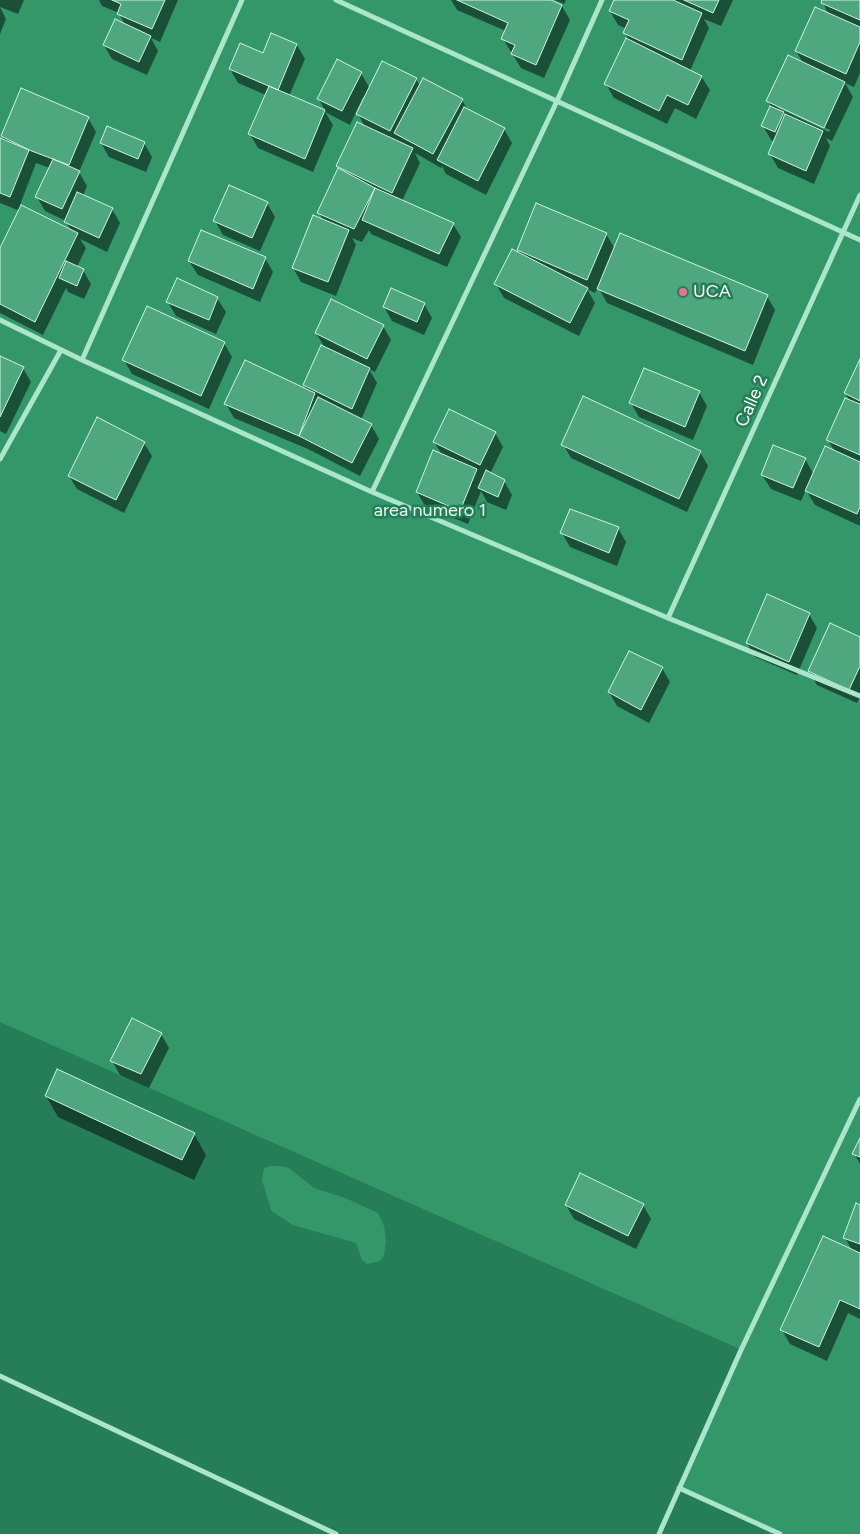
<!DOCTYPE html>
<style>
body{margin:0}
canvas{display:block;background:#257e58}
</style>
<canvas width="860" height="1534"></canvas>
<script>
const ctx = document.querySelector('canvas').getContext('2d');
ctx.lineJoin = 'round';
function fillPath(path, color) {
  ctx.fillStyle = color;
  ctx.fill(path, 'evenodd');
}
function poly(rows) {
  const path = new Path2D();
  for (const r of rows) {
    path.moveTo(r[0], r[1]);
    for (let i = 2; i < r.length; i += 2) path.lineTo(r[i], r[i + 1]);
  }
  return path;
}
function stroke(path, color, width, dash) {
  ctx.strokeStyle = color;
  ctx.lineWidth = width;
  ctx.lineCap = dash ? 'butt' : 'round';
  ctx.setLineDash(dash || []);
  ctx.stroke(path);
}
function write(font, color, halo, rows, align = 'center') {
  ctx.font = font + ' Figtree,sans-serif';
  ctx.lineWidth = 5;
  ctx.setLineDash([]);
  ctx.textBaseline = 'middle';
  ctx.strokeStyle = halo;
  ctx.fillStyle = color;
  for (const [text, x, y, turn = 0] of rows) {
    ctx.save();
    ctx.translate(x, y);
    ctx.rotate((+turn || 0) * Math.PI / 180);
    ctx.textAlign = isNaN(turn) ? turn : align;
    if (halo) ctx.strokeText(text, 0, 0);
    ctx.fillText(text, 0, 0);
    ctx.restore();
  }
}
fillPath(poly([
 [0,0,860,0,860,1534,779,1534,679,1488,740,1349,0,1022],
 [270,1166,282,1166,289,1168,314,1188,345,1198,378,1213,384,1226,386,1240,384,1256,380,1261,367,1264,362,1260,356,1243,293,1225,276,1214,271,1210,262,1180,264,1168]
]), '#33976a');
fillPath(poly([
 [0,0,24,0,18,14,0,7],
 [99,0,178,0,160,42,151,38,158,51,147,75,112,59,104,45,125,25,119,13,102,6],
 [451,0,548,0,562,6,570,20,544,78,521,68,503,39,506,31,457,10],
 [555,0,566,0,564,4],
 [615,0,733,0,721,26,704,19,709,28,690,71,701,76,710,90,696,119,675,108,667,124,614,98,606,84,629,41,625,33,627,29,618,25,610,11],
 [824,0,860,0,860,73,854,87,845,83,853,97,832,141,826,138,830,146,814,184,778,168,770,154,775,142,771,140,763,126,771,107,768,101,803,63,796,51,829,15,823,3],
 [778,105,830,130,829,132,778,108],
 [0,7,6,19,0,34],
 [272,35,297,45,305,59,289,96,326,112,318,98,361,73,370,89,416,79,420,86,462,100,468,110,504,129,512,143,486,195,446,174,442,166,441,168,415,153,420,163,402,201,453,224,461,237,447,267,371,234,369,230,362,242,352,238,356,245,336,296,301,282,293,268,324,221,319,213,339,168,338,166,365,127,358,114,366,98,363,97,350,125,325,112,333,125,313,172,258,148,250,134,266,95,238,83,230,69,264,54],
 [88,118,96,132,79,172,87,186,83,196,112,209,120,223,107,252,80,239,86,248,77,267,83,270,91,284,84,299,68,292,66,288,43,335,0,313,0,251,20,211,0,203,0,140,6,142,2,136],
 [36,163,50,168,37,197,45,211,66,221,71,231,20,205],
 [101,143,144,143,152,157,146,172,109,157],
 [267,203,275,217,260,251,223,235,215,221],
 [606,234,615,249,767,296,775,310,753,365,607,303,598,287,595,293,587,289,595,303,579,336,504,298,496,284,521,256,518,250],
 [265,258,273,272,260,302,198,275,189,261],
 [217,298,226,312,216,334,176,316,168,302],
 [424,304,432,318,424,335,392,321,384,307],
 [383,326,391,340,375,372,369,369,377,383,361,420,371,425,379,439,360,476,308,449,234,418,226,404,307,391,304,385,325,348,316,333],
 [224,343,232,357,209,409,132,374,124,360],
 [0,357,23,368,31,382,6,434,0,431],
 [860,362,860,526,815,505,806,490,801,501,771,489,762,475,805,459,814,475,835,452,828,440,850,401,845,393],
 [699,392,707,406,693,440,639,417,631,403],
 [495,433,503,447,490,474,504,481,512,495,506,510,487,502,481,491,468,524,425,506,417,492,442,455,434,442],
 [144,443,152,456,124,513,77,489,69,476],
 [563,444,700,452,708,466,687,512,571,458],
 [618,528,626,542,617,566,570,547,562,533],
 [809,614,817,628,797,675,755,657,747,643],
 [860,638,860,697,857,703,817,685,809,671],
 [662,668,670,682,649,723,617,706,609,692],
 [161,1034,169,1048,149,1088,120,1075,112,1061],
 [46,1096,194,1134,206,1155,194,1180,58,1117],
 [860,1141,860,1164,854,1153],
 [566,1205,643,1205,651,1219,636,1249,574,1219],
 [860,1206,860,1319,848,1313,827,1361,790,1344,782,1330,852,1250,845,1238]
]), '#0007');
const building = poly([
 [112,0,165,0,152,29,117,14,121,4,112,0],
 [457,0,551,0,562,5,536,65,511,54,515,45,501,39,508,23,457,0],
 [614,0,673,0,702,13,682,60,623,33,629,20,609,11,614,0],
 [684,0,719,0,713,13,684,0],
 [822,0,860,0,860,20,821,3,822,0],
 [815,7,860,27,860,42,846,74,795,51,815,7],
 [115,19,151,36,139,62,103,45,115,19],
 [271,33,297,44,278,90,229,69,240,43,263,53,271,33],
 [626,38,702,76,688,105,667,95,659,111,604,84,626,38],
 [788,55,845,82,824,128,766,101,788,55],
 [337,59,362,72,342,111,317,99,337,59],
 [382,61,417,78,390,131,356,114,382,61],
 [423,78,463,99,433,154,394,133,423,78],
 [269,86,325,110,305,159,248,134,269,86],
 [21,88,89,117,69,165,29,150,1,136,21,88],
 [770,106,784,112,775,132,761,126,770,106],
 [464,107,505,128,478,181,437,160,464,107],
 [785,114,823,131,806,171,768,154,785,114],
 [357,122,413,148,392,193,336,166,357,122],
 [107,126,145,142,138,159,100,143,107,126],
 [0,138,29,150,10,197,0,193,0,138],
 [53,159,80,171,62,209,35,197,53,159],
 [338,168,375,188,354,229,317,213,338,168],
 [229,185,268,202,252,238,213,221,229,185],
 [375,188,454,223,439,254,362,220,375,188],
 [77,192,113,208,99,238,64,222,77,192],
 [536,203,607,233,587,280,517,250,536,203],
 [21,205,78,233,35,322,0,304,0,248,21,205],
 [313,215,349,230,328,282,292,268,313,215],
 [201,230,266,257,253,289,188,261,201,230],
 [620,233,768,295,745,351,597,289,620,233],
 [512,249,588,288,570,323,494,284,512,249],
 [66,261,84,269,77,286,59,278,66,261],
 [177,278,218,297,209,320,166,302,177,278],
 [391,288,425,303,417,322,383,307,391,288],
 [331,299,384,325,367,359,315,333,331,299],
 [147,306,225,342,201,396,122,360,147,306],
 [321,345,370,368,352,409,303,385,321,345],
 [0,356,24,367,0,417,0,356],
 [860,359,860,401,844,393,860,359],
 [245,360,315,393,299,436,224,404,245,360],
 [644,368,700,391,685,427,629,403,644,368],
 [583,396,701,451,679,499,561,445,583,396],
 [318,397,372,424,352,463,299,436,318,397],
 [845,398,860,404,860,455,826,440,845,398],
 [449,409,496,432,480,465,433,442,449,409],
 [97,417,145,442,116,500,68,476,97,417],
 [773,445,806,458,793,488,761,475,773,445],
 [825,446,860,462,860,507,857,514,805,491,825,446],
 [433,450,477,469,460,511,416,492,433,450],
 [486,470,505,480,498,497,478,488,486,470],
 [570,509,619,527,609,553,560,533,570,509],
 [767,594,810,613,789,662,746,643,767,594],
 [830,623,860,637,860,666,849,690,808,671,830,623],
 [629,651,663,667,641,710,608,692,629,651],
 [132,1018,162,1033,141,1074,110,1061,132,1018],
 [57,1069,195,1133,182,1160,45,1096,57,1069],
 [860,1138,860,1157,852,1154,860,1138],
 [580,1173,644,1204,628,1236,565,1205,580,1173],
 [856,1203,860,1205,860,1244,843,1238,856,1203],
 [823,1236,860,1253,860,1309,840,1300,819,1347,780,1330,823,1236]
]);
fillPath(building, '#4ea77f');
stroke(building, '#cef4e3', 1);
stroke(poly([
 [336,0,860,240],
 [0,320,82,360,372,492,668,618,860,696],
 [82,360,242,0],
 [0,459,61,350],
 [372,492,557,101,602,0],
 [668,618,860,195],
 [0,1376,336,1534],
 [679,1488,780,1534],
 [659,1534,741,1350,860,1099]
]), '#abe5cb', 5);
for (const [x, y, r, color] of [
 [683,292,5,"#ef7094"]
]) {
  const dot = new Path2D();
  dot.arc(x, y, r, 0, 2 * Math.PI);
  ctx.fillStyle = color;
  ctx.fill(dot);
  stroke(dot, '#257e58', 2);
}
write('18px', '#fff', '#257e58', [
 ["UCA",693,292]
], 'left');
write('18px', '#fff', '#257e58', [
 ["Calle 2",752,401,-66]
]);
write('18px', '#e4f9f0', '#257e58', [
 ["area numero 1",430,511]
]);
</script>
